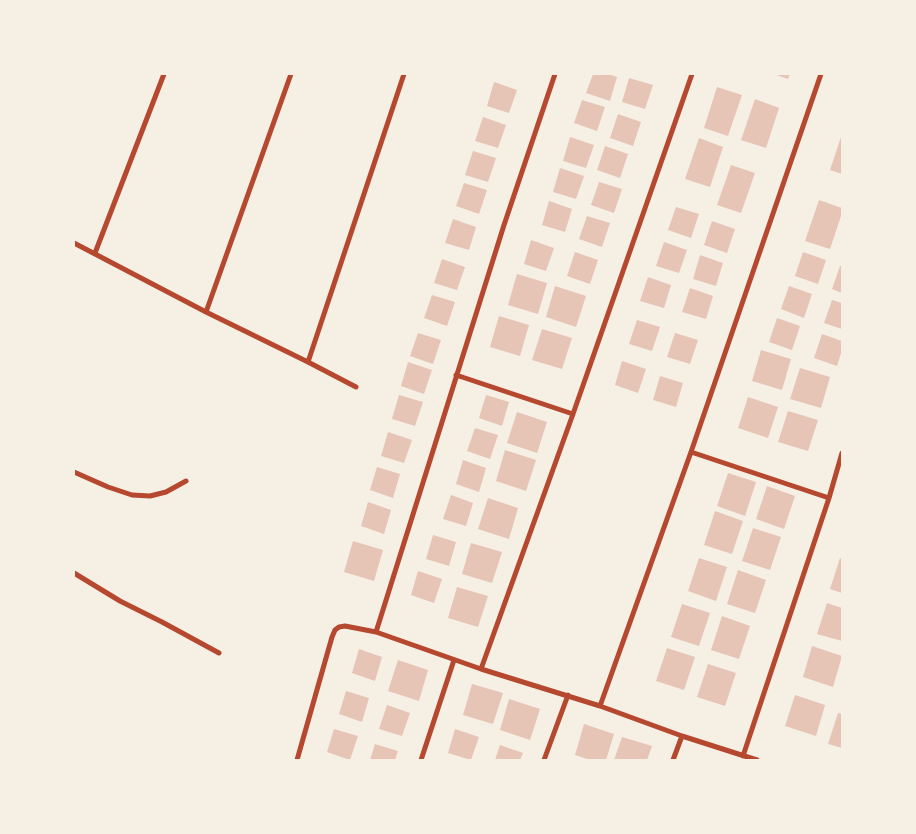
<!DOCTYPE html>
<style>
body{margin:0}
#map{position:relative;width:916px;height:834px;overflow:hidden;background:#f6efe4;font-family:Ubuntu,sans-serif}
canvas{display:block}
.frame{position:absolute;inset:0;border:75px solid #f6efe4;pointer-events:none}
</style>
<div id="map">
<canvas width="916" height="834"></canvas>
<div class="frame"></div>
</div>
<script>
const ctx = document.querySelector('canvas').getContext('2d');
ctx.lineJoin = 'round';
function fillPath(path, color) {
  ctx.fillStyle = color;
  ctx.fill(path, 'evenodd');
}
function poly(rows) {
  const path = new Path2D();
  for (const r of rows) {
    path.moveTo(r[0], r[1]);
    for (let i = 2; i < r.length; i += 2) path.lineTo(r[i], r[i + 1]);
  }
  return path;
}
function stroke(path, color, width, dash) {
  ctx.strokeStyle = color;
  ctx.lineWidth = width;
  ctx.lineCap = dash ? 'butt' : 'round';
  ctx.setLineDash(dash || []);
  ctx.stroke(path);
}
fillPath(poly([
 [593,74,608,74,617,77,610,101,586,93],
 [774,74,790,74,788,79],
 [629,78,653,85,645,109,622,102],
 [494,82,517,90,509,113,487,106],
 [717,87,742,95,728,136,704,128],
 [755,99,779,108,766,148,741,140],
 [582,100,605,107,597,131,574,123],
 [618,114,641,122,633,146,610,138],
 [483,117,506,125,498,148,475,141],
 [842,134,842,174,830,170],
 [570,137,594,145,586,168,563,161],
 [699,138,723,147,710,187,685,179],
 [605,146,628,154,620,178,597,170],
 [473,151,496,158,488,182,465,175],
 [731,165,755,173,741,213,717,205],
 [560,168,584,176,576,199,553,192],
 [599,182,622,189,614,213,591,205],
 [464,183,487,190,479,214,456,206],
 [819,200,842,208,842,213,830,249,805,241],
 [549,201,572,209,565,232,542,225],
 [676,207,699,214,691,238,668,230],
 [587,216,610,223,602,247,579,239],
 [453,219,476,227,469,250,445,243],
 [712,221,735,229,727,253,704,245],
 [531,240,554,248,546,271,524,264],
 [664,242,687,250,679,273,656,266],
 [575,252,598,260,590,284,567,276],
 [803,252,826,260,818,284,795,276],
 [700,255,723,263,716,286,693,279],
 [442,259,465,267,457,290,434,283],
 [840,266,842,266,842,293,832,289],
 [517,274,547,283,538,314,508,305],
 [648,277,671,285,664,308,640,301],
 [555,286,586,296,576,327,546,317],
 [789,286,812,294,804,318,781,309],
 [690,288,713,296,706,319,682,312],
 [432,295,455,302,447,326,424,318],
 [832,300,842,303,842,329,824,323],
 [499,316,529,325,520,356,490,347],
 [777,318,800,326,792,350,769,342],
 [637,320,660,327,652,351,629,344],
 [542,329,572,338,562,369,532,360],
 [418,333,441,340,433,364,410,356],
 [675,333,698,340,690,364,667,357],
 [822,334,842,341,842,350,837,366,814,358],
 [761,350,791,359,782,390,752,381],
 [622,361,646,369,638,393,615,385],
 [408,362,432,370,424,394,401,386],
 [800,368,830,377,821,408,790,399],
 [660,376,683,383,676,407,653,400],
 [399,395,423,402,415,426,392,419],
 [486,395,509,402,502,426,479,418],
 [748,397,778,407,768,438,738,428],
 [788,411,818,420,808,451,778,442],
 [517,412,547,422,537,453,507,443],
 [475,428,498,435,490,459,467,451],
 [388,432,412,440,404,463,381,456],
 [505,450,536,460,526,491,496,481],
 [463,460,486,468,479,492,456,484],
 [377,467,400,474,393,498,370,490],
 [728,473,756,482,745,516,717,506],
 [767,486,795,496,784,529,756,519],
 [451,495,473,503,466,526,443,519],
 [488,498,518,508,509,539,478,529],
 [368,502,391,510,384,534,361,526],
 [715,511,743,521,732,554,704,545],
 [753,528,781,537,770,570,742,561],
 [433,535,456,542,449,566,426,559],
 [353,541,383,550,374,581,344,572],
 [471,543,502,552,492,583,462,574],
 [699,558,727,567,716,601,688,591],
 [840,558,842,559,842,593,830,589],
 [738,570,766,580,755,613,727,604],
 [418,571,442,579,434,603,411,595],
 [457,587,488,596,478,627,448,618],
 [827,603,842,608,842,641,817,634],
 [682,604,710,613,699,646,671,637],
 [722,616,750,626,739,659,711,650],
 [812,646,842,656,833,687,803,677],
 [667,648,695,657,684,690,656,681],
 [359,649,382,657,375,681,352,673],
 [398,660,428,670,419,701,388,691],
 [708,664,736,673,725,706,697,697],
 [472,684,503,693,493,724,463,715],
 [346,691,369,698,362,722,339,714],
 [795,695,825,705,816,736,785,726],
 [509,699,540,709,530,740,500,730],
 [387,705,410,713,402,736,379,729],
 [838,713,842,714,842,748,828,744],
 [584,724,614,734,606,760,590,760,575,755],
 [334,729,358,736,350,760,327,752],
 [455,729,479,737,471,760,448,753],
 [622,737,652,746,647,760,614,760],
 [375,744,398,751,395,760,370,760],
 [500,745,523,753,520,760,495,760]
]), '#e6c5b7');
stroke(poly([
 [74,243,206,312,308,362,356,387],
 [95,253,164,74],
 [206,312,291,74],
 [308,362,404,74],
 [456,375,573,414],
 [691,452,829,498],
 [74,472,108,487,132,495,150,496,166,492,186,481],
 [74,573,120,601,162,622,219,653],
 [376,632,504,225,555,74],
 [481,669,573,414,692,74],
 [600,706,691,452,821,74],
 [743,756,829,498,842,453],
 [297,760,332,637,335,630,339,627,345,626,376,632,481,669,600,706,682,736,757,760],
 [421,760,454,660],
 [544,760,568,695],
 [673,760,682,736]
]), '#b5482f', 5);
</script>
